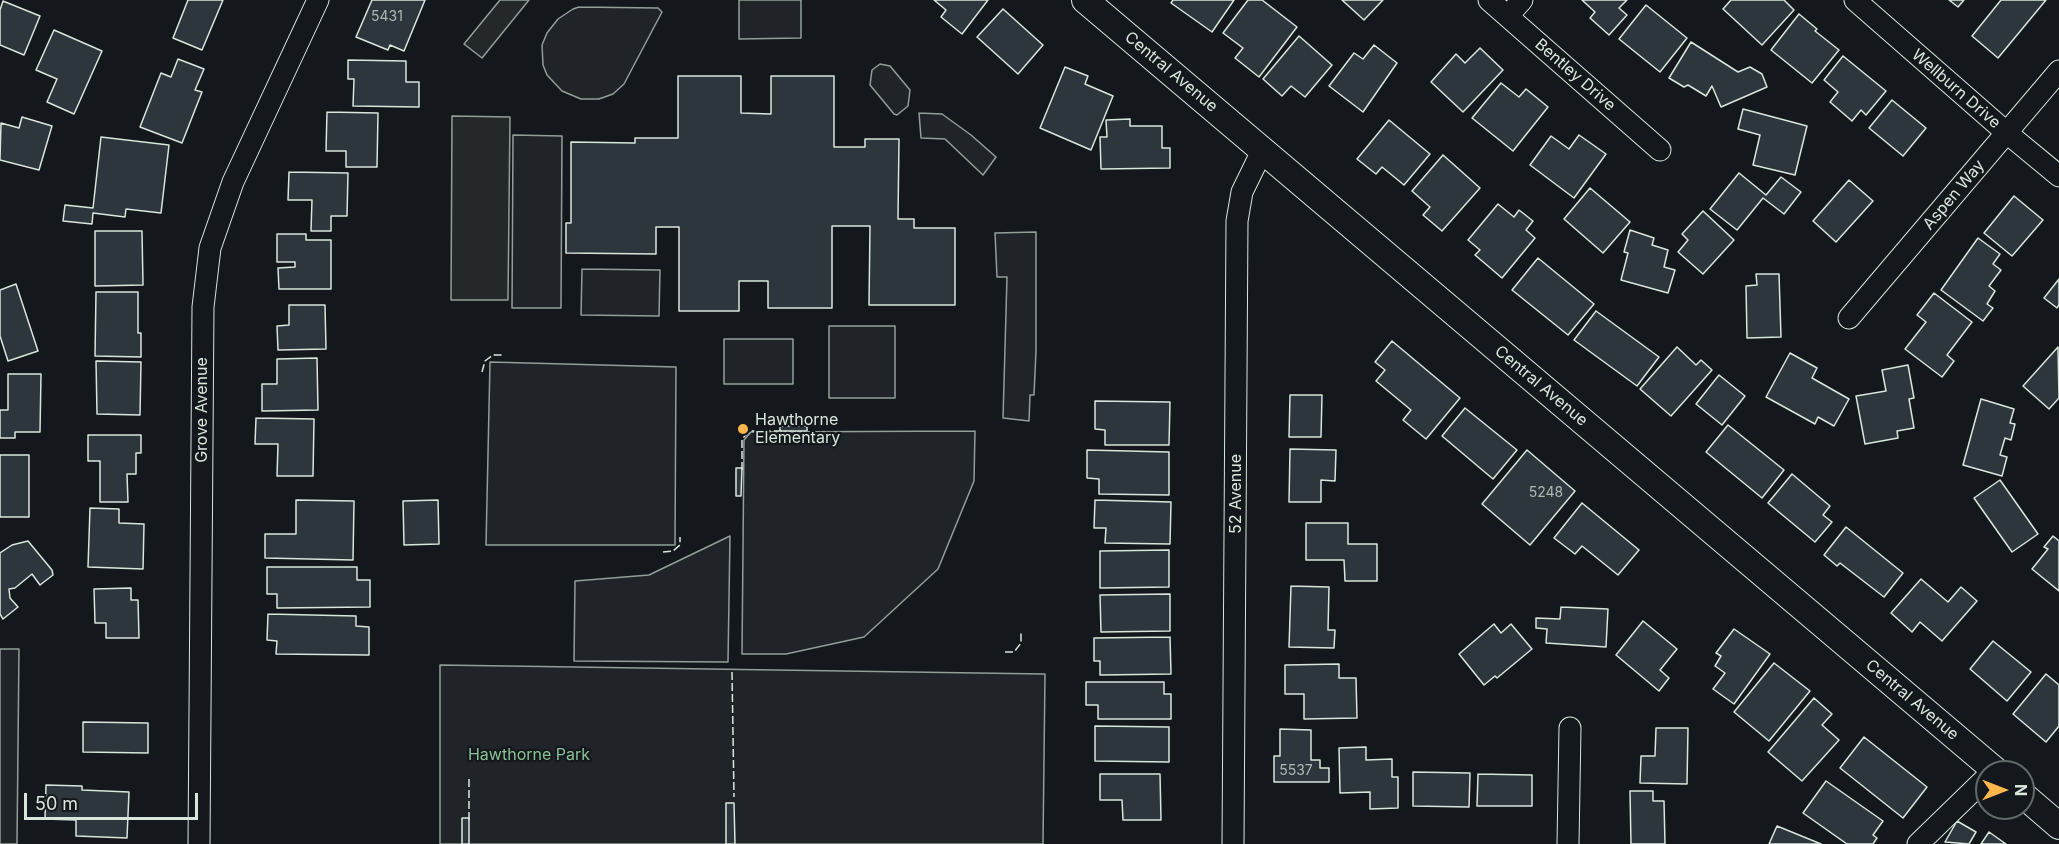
<!DOCTYPE html>
<style>
body{margin:0}
#map{position:relative;width:2059px;height:844px;overflow:hidden;background:#14181c;font-family:Inter,sans-serif}
canvas{display:block}
.north{position:absolute;left:1975px;top:760px;width:60px;height:60px;box-sizing:border-box;background:#14181c;border:2px solid #626a69;border-radius:50%;rotate:90deg;font-size:16px;font-weight:700;line-height:24px;text-align:center;color:#d8e6dc}
.north::after{content:'';display:block;margin:auto;width:21px;height:27px;background:#ffb74d;clip-path:polygon(50% 0,100% 100%,50% 72%,0 100%)}
.scale{position:absolute;left:24px;top:793px;width:174px;height:27px;box-sizing:border-box;border:3px solid #d8e6dc;border-top:0;padding-left:8px;font-size:18px;line-height:21px;white-space:nowrap;color:#d8e6dc;-webkit-text-stroke:4px #14181c;paint-order:stroke}
</style>
<div id="map">
<canvas width="2059" height="844"></canvas>
<div class="north">N</div>
<div class="scale">50 m</div>
</div>
<script>
const ctx = document.querySelector('canvas').getContext('2d');
ctx.lineJoin = 'round';
function fillPath(path, color) {
  ctx.fillStyle = color;
  ctx.fill(path, 'evenodd');
}
function poly(rows) {
  const path = new Path2D();
  for (const r of rows) {
    path.moveTo(r[0], r[1]);
    for (let i = 2; i < r.length; i += 2) path.lineTo(r[i], r[i + 1]);
  }
  return path;
}
function stroke(path, color, width, dash) {
  ctx.strokeStyle = color;
  ctx.lineWidth = width;
  ctx.lineCap = dash ? 'butt' : 'round';
  ctx.setLineDash(dash || []);
  ctx.stroke(path);
}
function write(font, color, halo, rows, align = 'center') {
  ctx.font = font + ' Inter,sans-serif';
  ctx.lineWidth = 4.5;
  ctx.setLineDash([]);
  ctx.textBaseline = 'middle';
  ctx.strokeStyle = halo;
  ctx.fillStyle = color;
  for (const [text, x, y, turn = 0] of rows) {
    ctx.save();
    ctx.translate(x, y);
    ctx.rotate((+turn || 0) * Math.PI / 180);
    ctx.textAlign = isNaN(turn) ? turn : align;
    if (halo) ctx.strokeText(text, 0, 0);
    ctx.fillText(text, 0, 0);
    ctx.restore();
  }
}
const green = poly([
 [739,0,801,0,801,38,739,39,739,0],
 [579,7,658,8,662,12,624,84,613,94,599,99,581,99,562,91,547,75,543,65,542,45,547,33,558,19,573,9,579,7],
 [880,64,890,66,910,90,908,106,897,115,894,114,870,85,872,70,880,64],
 [919,113,942,114,971,135,996,157,983,175,945,139,921,138,919,113],
 [513,135,562,136,561,308,512,308,513,135],
 [1036,232,1036,351,1034,395,1030,395,1029,421,1003,418,1007,277,997,277,995,233,1036,232],
 [582,269,660,270,659,316,581,315,582,269],
 [829,326,895,326,895,398,829,398,829,326],
 [724,339,793,339,793,384,724,384,724,339],
 [490,362,676,367,675,545,486,545,490,362],
 [975,431,974,481,938,569,864,637,786,654,742,654,744,440,751,432,975,431],
 [730,536,728,662,574,661,575,581,649,575,730,536],
 [0,649,19,649,17,844,0,844,0,649],
 [440,665,1045,674,1043,844,440,844,440,665]
]);
fillPath(green, '#202428');
stroke(green, '#939e99', 1.5);
const parking = poly([
 [500,0,529,0,482,58,464,44,500,0],
 [452,116,510,117,508,300,451,300,452,116]
]);
fillPath(parking, '#24282b');
stroke(parking, '#939e99', 1.5);
const building = poly([
 [188,0,223,0,202,50,173,38,188,0],
 [372,0,425,0,404,51,390,45,388,50,356,37,372,0],
 [934,0,988,0,962,34,941,17,946,10,934,0],
 [1173,0,1234,0,1212,32,1171,3,1173,0],
 [1248,0,1262,0,1297,27,1259,77,1235,58,1243,48,1223,33,1248,0],
 [1342,0,1383,0,1364,20,1342,0],
 [1582,0,1627,0,1619,8,1627,15,1609,35,1590,18,1595,12,1582,0],
 [1731,0,1784,0,1794,10,1762,45,1723,9,1731,0],
 [1949,0,1964,0,1958,7,1949,0],
 [2001,0,2046,0,1998,58,1972,36,2001,0],
 [3,1,40,16,24,55,0,45,0,10,3,1],
 [1646,5,1687,38,1660,72,1619,39,1646,5],
 [1003,9,1043,45,1018,74,977,37,1003,9],
 [1799,14,1817,29,1815,31,1839,50,1812,83,1771,50,1799,14],
 [54,30,102,51,74,114,47,102,57,79,36,70,54,30],
 [1299,36,1332,65,1305,97,1291,86,1282,96,1263,79,1299,36],
 [1691,42,1738,72,1750,67,1762,74,1767,87,1721,107,1712,86,1706,96,1688,85,1684,87,1669,78,1691,42],
 [1374,45,1397,63,1363,112,1329,86,1354,53,1363,59,1374,45],
 [1480,48,1503,70,1463,112,1431,82,1456,54,1465,63,1480,48],
 [1843,56,1886,91,1866,115,1861,110,1852,121,1830,102,1838,92,1824,80,1843,56],
 [178,59,204,69,195,90,202,92,182,143,140,127,161,73,171,77,178,59],
 [348,60,406,61,406,82,419,82,419,107,353,106,354,79,348,79,348,60],
 [1065,67,1088,76,1085,84,1113,96,1091,150,1040,128,1065,67],
 [678,76,741,76,741,113,771,114,771,76,834,76,834,147,865,147,865,139,899,139,898,219,914,219,914,228,955,228,955,305,869,305,870,226,832,226,832,308,768,308,768,281,739,281,739,311,679,311,679,227,656,227,656,254,566,253,566,223,571,223,571,142,635,143,635,138,678,138,678,76],
 [1501,83,1519,97,1526,89,1548,107,1513,151,1472,118,1501,83],
 [1892,100,1926,128,1903,156,1869,128,1892,100],
 [1743,109,1807,126,1795,175,1753,165,1760,135,1738,129,1743,109],
 [327,112,378,113,377,167,346,167,346,151,326,151,327,112],
 [22,117,52,126,39,170,0,160,1,123,19,128,22,117],
 [1130,119,1130,126,1162,126,1162,148,1170,148,1170,168,1101,169,1100,137,1107,137,1106,120,1130,119],
 [1389,120,1430,154,1404,185,1382,167,1376,174,1357,159,1389,120],
 [1579,135,1606,154,1574,198,1530,165,1551,136,1569,149,1579,135],
 [101,137,169,145,161,213,126,209,125,217,93,213,92,224,63,221,65,205,93,208,101,137],
 [1443,155,1480,188,1442,231,1423,215,1430,207,1412,191,1443,155],
 [289,172,348,173,347,216,331,216,331,231,311,231,312,200,288,200,289,172],
 [1739,173,1766,195,1781,177,1801,192,1784,214,1763,198,1737,230,1710,209,1739,173],
 [1849,180,1873,201,1836,242,1813,221,1849,180],
 [1590,188,1630,222,1603,253,1564,219,1590,188],
 [2014,196,2043,220,2012,256,1984,233,2014,196],
 [1498,204,1514,217,1519,210,1533,221,1526,230,1535,238,1502,278,1475,255,1480,250,1468,240,1498,204],
 [1703,211,1734,240,1703,274,1678,252,1688,240,1682,234,1703,211],
 [1630,230,1654,238,1652,245,1668,250,1664,267,1675,270,1668,293,1621,280,1628,253,1624,252,1630,230],
 [95,231,142,231,143,285,95,286,95,231],
 [277,234,306,234,306,240,331,240,331,289,279,289,278,268,295,267,295,262,277,262,277,234],
 [1978,238,2000,254,1993,264,2001,270,1989,286,1995,291,1987,304,1993,308,1983,321,1941,290,1978,238],
 [1538,258,1594,304,1568,335,1512,290,1538,258],
 [1756,274,1779,274,1781,337,1747,338,1746,286,1757,285,1756,274],
 [2059,279,2059,305,2057,308,2044,298,2059,279],
 [16,284,38,351,8,361,0,336,0,290,16,284],
 [96,292,138,292,138,333,141,333,141,357,95,356,96,292],
 [1934,293,1972,322,1947,355,1954,361,1942,377,1905,349,1926,322,1917,315,1934,293],
 [289,305,325,305,326,349,278,350,277,326,289,325,289,305],
 [1596,311,1659,357,1637,386,1574,340,1596,311],
 [1392,341,1460,398,1426,439,1403,420,1411,410,1376,381,1385,370,1375,362,1392,341],
 [1677,347,1696,365,1701,360,1712,370,1671,416,1640,389,1677,347],
 [2058,347,2059,398,2049,409,2023,386,2058,347],
 [1790,353,1817,368,1812,378,1849,399,1834,426,1818,417,1815,424,1766,397,1790,353],
 [317,358,318,410,262,411,262,384,277,384,277,359,317,358],
 [96,361,141,362,140,415,97,414,96,361],
 [1908,365,1914,398,1909,399,1914,428,1897,431,1898,438,1865,444,1856,396,1886,391,1882,370,1908,365],
 [8,374,41,374,40,432,15,432,15,438,0,438,0,410,8,410,8,374],
 [1719,375,1745,396,1722,425,1696,404,1719,375],
 [1290,395,1322,395,1321,437,1289,437,1290,395],
 [1981,399,2014,409,2010,423,2015,424,2011,440,2005,438,2000,455,2007,457,2002,476,1963,465,1981,399],
 [1095,401,1170,402,1169,445,1105,445,1105,430,1095,429,1095,401],
 [1465,408,1517,450,1493,479,1442,436,1465,408],
 [256,418,314,419,313,476,277,476,278,444,255,444,256,418],
 [1728,425,1784,470,1762,498,1706,452,1728,425],
 [780,426,807,426,807,431,780,431,780,426],
 [88,435,141,435,141,453,136,453,136,474,127,474,128,502,100,502,100,461,88,461,88,435],
 [1290,449,1336,450,1335,481,1321,480,1321,502,1289,502,1290,449],
 [1087,450,1169,452,1169,495,1099,494,1099,479,1087,478,1087,450],
 [1527,450,1575,491,1530,545,1482,504,1527,450],
 [0,455,29,455,29,517,0,517,0,455],
 [736,468,742,468,741,496,736,496,736,468],
 [1792,474,1830,506,1823,515,1832,522,1815,542,1768,503,1792,474],
 [2000,480,2038,534,2012,552,1974,498,2000,480],
 [296,500,354,501,353,560,265,558,265,534,296,534,296,500],
 [438,500,439,544,404,545,403,501,438,500],
 [1095,500,1171,502,1170,544,1105,543,1106,528,1094,528,1095,500],
 [1582,503,1639,550,1618,575,1582,546,1575,554,1554,538,1582,503],
 [90,508,119,509,119,523,144,524,143,569,88,567,90,508],
 [1306,523,1348,523,1348,544,1377,544,1377,581,1345,581,1344,560,1306,560,1306,523],
 [1846,527,1903,573,1884,597,1840,563,1837,566,1824,555,1846,527],
 [2053,536,2059,541,2059,591,2032,569,2048,549,2044,547,2053,536],
 [28,541,52,570,53,575,40,585,32,574,15,588,9,589,10,598,18,607,3,619,0,614,0,553,12,545,28,541],
 [1169,550,1169,587,1100,588,1100,551,1169,550],
 [267,567,357,567,357,580,370,580,370,607,277,608,277,594,267,594,267,567],
 [1921,579,1948,602,1961,587,1977,601,1942,641,1920,622,1912,632,1891,613,1921,579],
 [1291,586,1329,587,1328,630,1335,630,1334,648,1289,647,1291,586],
 [131,588,131,600,138,600,139,638,106,638,106,623,95,623,94,589,131,588],
 [1170,594,1170,631,1101,632,1100,595,1170,594],
 [1561,607,1608,609,1606,647,1546,643,1547,629,1536,628,1536,618,1560,619,1561,607],
 [268,614,356,616,356,626,369,627,369,655,276,654,277,641,267,640,268,614],
 [1643,621,1677,649,1660,670,1669,678,1659,691,1616,655,1643,621],
 [1494,624,1501,633,1511,624,1532,649,1497,678,1495,676,1484,685,1459,654,1494,624],
 [1734,629,1770,654,1734,704,1713,689,1725,673,1715,666,1721,656,1716,653,1734,629],
 [1170,637,1171,674,1100,675,1100,661,1094,661,1094,638,1170,637],
 [1993,641,2031,672,2007,701,1970,669,1993,641],
 [1774,663,1810,691,1769,741,1734,712,1774,663],
 [1339,664,1339,678,1356,678,1357,718,1304,719,1304,694,1285,694,1285,665,1339,664],
 [2046,674,2059,685,2059,726,2046,742,2013,714,2046,674],
 [1086,682,1164,682,1164,694,1171,694,1171,719,1098,719,1098,705,1086,705,1086,682],
 [1814,698,1832,714,1822,725,1839,740,1802,781,1768,752,1814,698],
 [83,722,148,723,148,753,83,752,83,722],
 [1095,726,1169,727,1169,762,1095,761,1095,726],
 [1656,728,1688,728,1687,784,1640,783,1641,756,1655,756,1656,728],
 [1280,729,1311,730,1311,760,1320,760,1320,768,1329,768,1329,782,1274,782,1274,756,1280,756,1280,729],
 [1864,737,1927,787,1903,818,1840,768,1864,737],
 [1366,747,1366,760,1392,759,1392,777,1398,777,1398,808,1370,809,1370,792,1340,793,1339,748,1366,747],
 [1413,772,1470,773,1469,807,1413,806,1413,772],
 [1100,774,1160,774,1161,820,1123,820,1122,800,1100,800,1100,774],
 [1478,774,1532,775,1532,806,1477,806,1478,774],
 [1826,781,1883,821,1873,835,1877,838,1873,844,1847,844,1803,813,1826,781],
 [46,785,82,786,82,790,129,792,127,838,76,836,76,820,45,819,46,785],
 [1630,791,1653,791,1653,801,1664,801,1665,844,1631,844,1630,791],
 [726,803,734,803,735,844,726,844,726,803],
 [462,818,469,818,469,844,462,844,462,818],
 [1957,821,1976,832,1969,844,1945,842,1957,821],
 [1777,826,1821,844,1769,844,1777,826],
 [1989,832,2006,844,1981,844,1989,832]
]);
fillPath(building, '#2c363c');
stroke(building, '#d8e6dc', 1.5);
const minor = poly([
 [1489,0,1660,150],
 [1855,0,2007,133,2059,176],
 [1508,16,1522,0],
 [1849,318,2059,71],
 [199,844,203,307,210,248,233,182,318,0],
 [1233,844,1237,221,1242,192,1263,149],
 [1568,844,1570,728],
 [1918,844,1987,777]
]);
const tertiary = poly([
 [1085,0,1997,772],
 [2023,795,2059,826]
]);
stroke(minor, '#d8e6dc', 23);
stroke(tertiary, '#d8e6dc', 28);
stroke(minor, '#14181c', 21);
stroke(tertiary, '#14181c', 26);
stroke(poly([
 [482,372,485,361,493,355,502,355],
 [742,470,742,439,750,431,782,431],
 [663,552,673,551,680,545,680,537],
 [1005,652,1014,652,1021,643,1021,632],
 [732,672,734,797],
 [469,820,469,778]
]), '#d8e6dc', 1.5, [8, 3]);
for (const [x, y, r, color] of [
 [743,429,6,"#ffb74d"]
]) {
  const dot = new Path2D();
  dot.arc(x, y, r, 0, 2 * Math.PI);
  ctx.fillStyle = color;
  ctx.fill(dot);
  stroke(dot, '#14181c', 2);
}
write('14px', '#adbab4', null, [
 ["5431",387,17],
 ["5248",1546,493],
 ["5537",1296,771]
]);
write('16px', '#d8e6dc', '#14181c', [
 ["Central Avenue",1171,72,40],
 ["Bentley Drive",1575,75,41],
 ["Wellburn Drive",1956,89,41],
 ["Aspen Way",1954,195,-50],
 ["Central Avenue",1541,386,40],
 ["Grove Avenue",202,410,-90],
 ["52 Avenue",1236,494,-90],
 ["Central Avenue",1912,700,40]
]);
write('16px', '#d8e6dc', '#14181c', [
 ["Hawthorne",755,420],
 ["Elementary",755,438]
], 'left');
write('16px', '#8ac095', '#14181c', [
 ["Hawthorne Park",529,755]
]);
</script>
